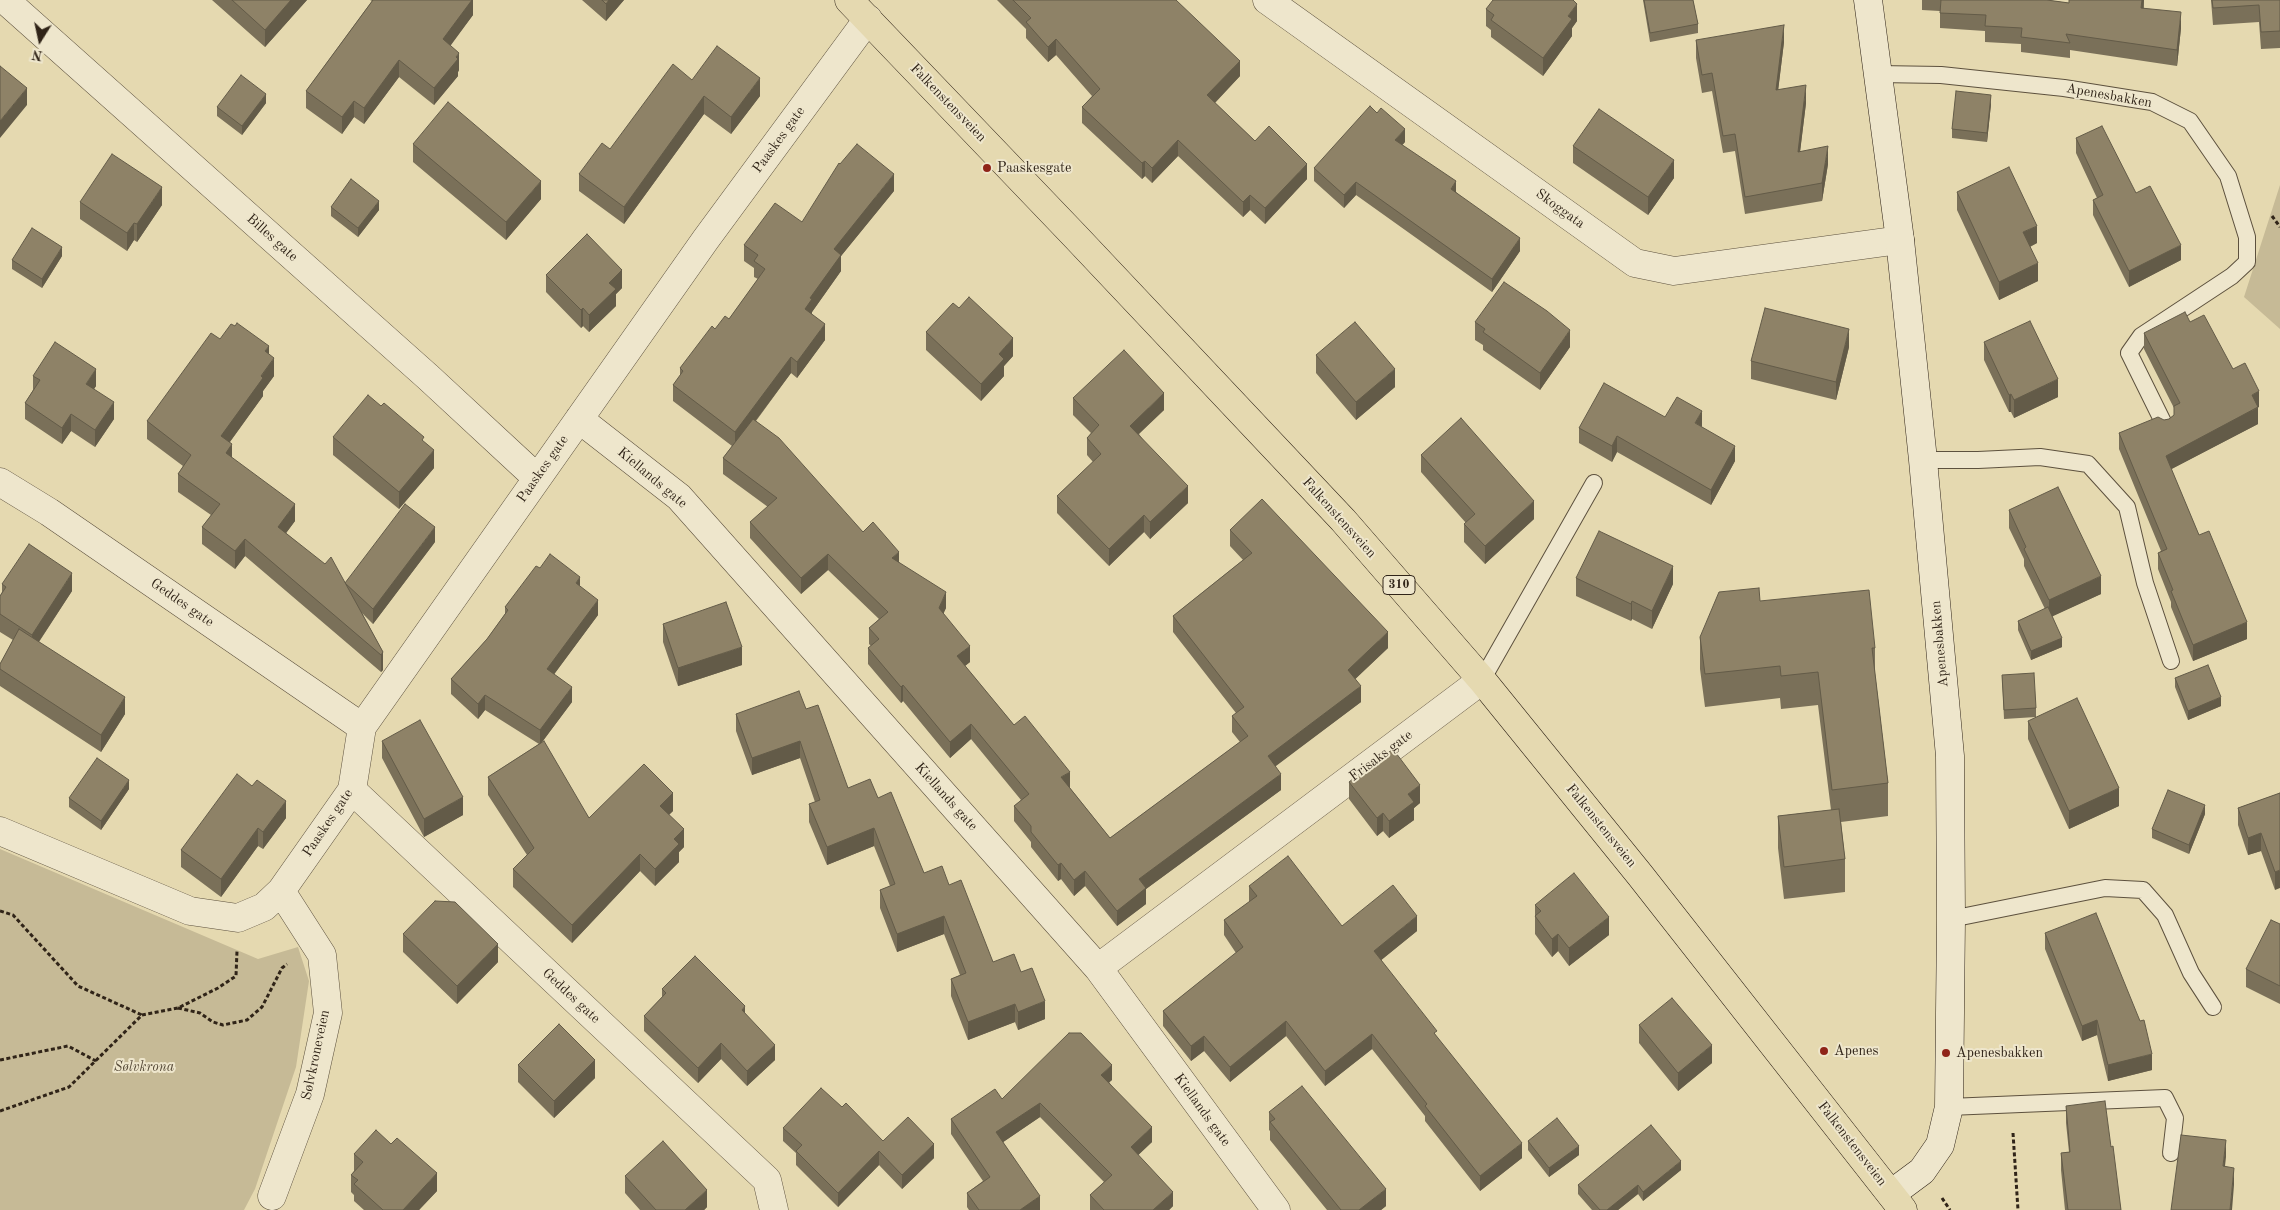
<!DOCTYPE html>
<meta charset="utf-8">
<style>
body{margin:0}
#map{position:relative;width:2280px;height:1210px;overflow:hidden;background:#e5d9b0;font-family:"Old Standard TT",serif}
canvas{display:block}
.north{position:absolute;left:15px;top:15px;width:50px;height:50px;-webkit-text-stroke:4px #eee6cc;paint-order:stroke;rotate:190deg;font-size:14px;font-weight:700;line-height:20px;text-align:center;color:#302418}
.north::after{content:'';display:block;margin:auto;width:18px;height:22px;background:#302418;clip-path:polygon(50% 0,100% 100%,50% 72%,0 100%)}
</style>
<div id="map">
<canvas width="2280" height="1210"></canvas>
<div class="north">N</div>
</div>
<script>
const ctx = document.querySelector('canvas').getContext('2d');
ctx.lineJoin = 'round';
function fillPath(path, color) {
  ctx.fillStyle = color;
  ctx.fill(path, 'evenodd');
}
function poly(rows) {
  const path = new Path2D();
  for (const r of rows) {
    path.moveTo(r[0], r[1]);
    for (let i = 2; i < r.length; i += 2) path.lineTo(r[i], r[i + 1]);
  }
  return path;
}
function stroke(path, color, width, dash) {
  ctx.strokeStyle = color;
  ctx.lineWidth = width;
  ctx.lineCap = dash ? 'butt' : 'round';
  ctx.setLineDash(dash || []);
  ctx.stroke(path);
}
function write(font, color, halo, rows, align = 'center') {
  ctx.font = font + ' "Old Standard TT",serif';
  ctx.lineWidth = 4;
  ctx.setLineDash([]);
  ctx.textBaseline = 'middle';
  ctx.strokeStyle = halo;
  ctx.fillStyle = color;
  for (const [text, x, y, turn = 0] of rows) {
    ctx.save();
    ctx.translate(x, y);
    ctx.rotate((+turn || 0) * Math.PI / 180);
    ctx.textAlign = isNaN(turn) ? turn : align;
    if (halo) ctx.strokeText(text, 0, 0);
    ctx.fillText(text, 0, 0);
    ctx.restore();
  }
}
fillPath(poly([
 [2280,185,2280,329,2244,297],
 [0,849,258,959,298,947,309,981,296,1067,255,1189,244,1210,0,1210]
]), '#c6ba96');
const lane = poly([
 [1878,74,1941,75,2064,88,2152,102,2190,121,2228,176,2247,237,2247,262,2232,276,2141,336,2129,353,2165,426],
 [1923,460,1978,460,2040,457,2088,464,2127,507,2145,583,2171,661],
 [1482,680,1594,483],
 [1951,919,2105,888,2143,890,2165,915,2191,973,2213,1007],
 [1949,1107,2165,1098,2175,1118,2171,1153]
]);
const street = poly([
 [5,0,428,377,537,478],
 [1267,0,1635,263,1674,271,1900,240],
 [579,419,679,497,1098,968,1276,1210],
 [0,482,49,512,362,727],
 [352,790,767,1180,774,1210],
 [0,831,190,911,238,918,264,907,281,891,352,790,362,727,706,239,868,19],
 [1098,968,1482,680],
 [272,1196,310,1094,328,1013,322,955,281,891]
]);
const secondary = poly([
 [1868,0,1900,240,1923,460,1950,756,1951,919,1949,1107,1940,1145,1922,1171,1891,1194]
]);
const primary = poly([
 [849,0,1075,236,1343,520,1482,680,1640,875,1903,1210]
]);
stroke(lane, '#5d513e', 18);
stroke(street, '#5d513e', 29);
stroke(secondary, '#302418', 29);
stroke(primary, '#302418', 29);
stroke(poly([
 [2272,216,2280,227],
 [0,911,13,915,78,986,142,1015],
 [178,1008,200,1013,213,1022,223,1025,247,1020,262,1007,282,968,287,964],
 [0,1060,68,1046,96,1061],
 [0,1111,69,1087,142,1015,178,1008,218,988,236,976,237,951],
 [2013,1133,2018,1210],
 [1942,1198,1950,1210]
]), '#302418', 3, [4, 2.5]);
stroke(lane, '#eee6cc', 16);
stroke(street, '#eee6cc', 28);
stroke(secondary, '#eee6cc', 28);
stroke(primary, '#e5d9b0', 28);
fillPath(poly([
 [212,0,307,0,265,47],
 [370,0,473,0,473,15,450,45,459,70,458,72,458,76,434,105,399,77,364,124,354,117,342,134,306,108,306,91,372,1],
 [582,0,624,0,606,21],
 [997,0,1176,0,1240,76,1215,103,1255,141,1307,179,1265,224,1250,210,1243,217,1178,156,1152,183,1145,176,1142,179,1082,123,1082,107,1092,96,1056,55,1048,62,1026,38,1026,29],
 [1643,0,1693,0,1698,24,1698,33,1650,42],
 [1922,0,2047,0,2069,3,2144,0,2144,8,2181,28,2177,66,2070,50,2070,58,2021,52,2021,44,1985,42,1985,31,1940,28,1940,11,1922,10],
 [2211,0,2280,0,2280,48,2261,49,2259,22,2213,25],
 [1486,9,1577,21,1572,28,1572,36,1543,76,1491,37,1491,30,1486,26],
 [1696,40,1784,42,1778,90,1806,103,1800,151,1828,164,1822,201,1745,214,1735,151,1723,153,1712,91,1702,93,1696,58],
 [692,80,760,96,731,134,704,114,624,224,579,191,579,174,610,149],
 [266,103,242,135,217,116,217,107],
 [1991,104,1987,142,1952,138,1952,129],
 [2076,138,2136,193,2181,260,2129,287,2093,215,2093,200,2097,198,2076,153],
 [1405,142,1402,145,1456,192,1520,251,1492,292,1356,195,1344,208,1314,181,1314,168],
 [413,144,541,199,506,240,413,162],
 [1573,146,1674,178,1648,215,1573,163],
 [894,191,841,256,841,271,812,312,812,314,825,340,797,378,791,373,756,421,863,532,899,562,946,608,943,613,970,662,965,666,1014,725,1070,787,1070,788,1110,838,1240,742,1232,732,1232,716,1236,713,1173,632,1173,616,1243,560,1230,546,1230,530,1388,648,1355,679,1361,702,1275,766,1281,790,1146,889,1146,904,1117,926,1085,886,1074,896,1061,879,1058,881,1031,847,1031,842,1014,821,1014,806,1021,800,971,739,950,758,903,701,901,703,868,664,868,648,871,646,869,644,869,628,879,619,828,570,801,594,750,538,750,522,768,507,723,474,723,458,732,446,673,401,673,385,680,376,680,368,715,329,729,319,758,279,754,277,754,268,744,261,744,245,802,222],
 [1957,192,2037,243,2030,247,2038,281,1999,300,1957,210],
 [80,202,162,205,137,242,134,240,127,251,80,219],
 [331,207,379,210,358,237,331,216],
 [62,256,42,288,12,269,12,260],
 [546,275,622,288,616,294,616,306,589,332,583,326,581,328,546,292],
 [959,308,1013,356,1004,366,1004,376,981,401,926,350,926,332],
 [1475,322,1570,347,1540,390,1483,350,1483,345,1475,340],
 [2190,322,2233,369,2259,407,2258,407,2258,424,2171,469,2199,535,2247,639,2193,661,2171,607,2171,602,2158,569,2158,553,2161,551,2119,449,2119,433,2164,420,2169,419,2174,415,2174,408,2144,349,2144,333],
 [220,339,269,354,274,376,263,391,263,396,230,442,232,458,295,521,286,533,345,583,435,542,373,624,362,613,383,652,383,670,381,672,245,556,235,569,202,544,202,527,211,515,178,492,178,474,183,466,147,439,147,421],
 [1984,342,2058,397,2014,418,2011,412,2009,412,1984,360],
 [1849,347,1836,400,1751,379,1751,361],
 [1316,355,1395,387,1356,420,1316,373],
 [33,376,96,386,94,389,114,419,95,447,71,431,62,444,25,419,25,403,33,390],
 [1073,398,1164,410,1139,434,1188,503,1150,539,1144,532,1109,566,1057,513,1057,496,1093,462,1087,455,1087,438,1091,433,1073,415],
 [1665,417,1702,427,1735,461,1711,505,1617,452,1612,462,1579,443,1579,428],
 [333,437,424,442,434,468,399,509,333,455],
 [1421,455,1534,519,1485,564,1464,542,1464,524,1466,523,1421,472],
 [2009,510,2101,594,2052,616,2062,647,2031,660,2018,630,2018,621,2045,609,2024,566,2024,559,2009,528],
 [540,568,580,586,598,615,554,674,572,702,541,743,589,818,673,811,669,815,684,847,679,852,679,862,655,886,640,871,572,943,513,887,513,869,527,855,488,795,488,777,539,744,485,710,478,719,451,694,451,679,487,639,505,614,505,607],
 [1576,578,1673,584,1652,629,1632,619,1631,621,1576,596],
 [2,584,72,591,39,642,125,714,101,752,0,686,0,664,13,640,0,632,0,596,2,592],
 [1760,601,1875,648,1875,673,1888,783,1888,816,1841,822,1845,859,1845,892,1784,899,1778,848,1778,816,1831,810,1818,705,1781,709,1780,698,1705,707,1700,669,1700,637],
 [663,624,742,665,678,686,663,642],
 [2002,675,2036,708,2036,717,2004,719],
 [2175,678,2221,706,2188,720,2175,687],
 [806,709,848,788,878,798,924,873,949,885,993,962,1021,972,1045,1019,1018,1030,1015,1022,968,1040,951,996,951,979,960,975,944,934,897,952,880,908,880,890,890,886,874,846,827,865,809,822,809,804,815,802,800,758,752,775,736,731,736,714],
 [2028,721,2119,806,2069,829,2028,739],
 [382,741,463,815,424,837,382,758],
 [1349,782,1420,803,1414,808,1414,820,1389,838,1383,831,1377,836,1349,799],
 [252,786,286,818,263,849,258,846,221,897,181,867,181,850],
 [129,789,101,830,69,807,69,798],
 [2280,793,2275,890,2261,851,2248,855,2238,825,2238,808],
 [2205,814,2189,854,2152,838,2152,829],
 [1249,886,1342,926,1417,931,1381,960,1437,1037,1522,1158,1480,1191,1425,1121,1425,1116,1372,1049,1325,1086,1286,1036,1230,1082,1204,1051,1191,1061,1163,1026,1163,1011,1236,953,1224,935,1224,920,1249,902],
 [1535,905,1609,935,1569,966,1558,951,1552,957,1535,934],
 [2280,924,2280,1004,2246,987,2246,969],
 [2045,933,2152,1070,2108,1081,2097,1035,2082,1041,2045,949],
 [403,934,498,962,457,1004,403,952],
 [662,989,745,1013,775,1060,747,1086,721,1059,698,1083,644,1031,644,1016,662,997],
 [1639,1025,1712,1063,1678,1091,1639,1043],
 [518,1065,595,1078,554,1118,518,1082],
 [1112,1080,1109,1082,1152,1142,1138,1155,1173,1206,1169,1210,1090,1210,1090,1195,1104,1182,1040,1117,1003,1142,1040,1210,969,1210,967,1207,967,1193,983,1181,951,1134,951,1119,1002,1099],
 [2066,1106,2111,1147,2121,1210,2065,1210,2061,1170,2061,1153,2069,1152,2066,1123],
 [842,1107,883,1141,934,1158,902,1189,879,1165,838,1207,796,1165,796,1153,783,1141,783,1128],
 [1269,1112,1386,1206,1381,1210,1327,1210,1270,1140,1270,1131,1269,1130],
 [1528,1141,1579,1155,1549,1177,1528,1150],
 [391,1144,437,1191,419,1210,364,1210,354,1201,354,1195,351,1192,351,1175,354,1171,354,1154],
 [1681,1170,1643,1201,1638,1194,1618,1210,1592,1210,1578,1194,1578,1185],
 [625,1176,707,1207,704,1210,640,1210,625,1193]
]), '#7a7059');
fillPath(poly([
 [291,0,307,0,265,47,265,30],
 [472,0,473,0,473,15,443,56,443,39],
 [609,0,624,0,606,21,606,4],
 [2142,0,2144,0,2141,24,2141,8],
 [1577,4,1577,21,1572,28,1572,36,1543,76,1543,58,1568,16],
 [2181,12,2181,28,2177,66,2177,50],
 [1784,25,1784,42,1776,108,1776,90],
 [1056,39,1056,55,1048,62,1048,47],
 [459,53,459,70,458,72,458,76,434,105,434,88],
 [399,60,399,77,364,124,364,108],
 [1240,61,1240,76,1207,111,1207,95],
 [760,78,760,96,731,134,731,117],
 [1806,85,1806,103,1798,169,1798,152],
 [27,88,27,105,0,138,0,121],
 [266,94,266,103,242,135,242,126],
 [1991,95,1991,104,1987,142,1987,133],
 [704,96,704,114,624,224,624,207],
 [354,101,354,117,342,134,342,117],
 [1405,129,1405,142,1395,153,1395,140],
 [1178,140,1178,156,1152,183,1152,168],
 [1828,146,1828,164,1822,201,1822,183],
 [1674,160,1674,178,1648,215,1648,197],
 [1145,161,1145,176,1142,179,1142,163],
 [1307,164,1307,179,1265,224,1265,208],
 [894,174,894,191,841,256,841,271,812,312,812,315,805,309,834,249],
 [541,181,541,199,506,240,506,222],
 [1456,181,1456,194,1451,189],
 [1356,182,1356,195,1344,208,1344,195],
 [162,187,162,205,137,242,137,224],
 [1250,195,1250,210,1243,217,1243,202],
 [379,201,379,210,358,237,358,228],
 [134,223,134,240,127,251,127,233],
 [2037,226,2037,243,2023,250,2023,232],
 [1520,238,1520,251,1492,292,1492,279],
 [2181,245,2181,260,2129,287,2129,271],
 [62,247,62,256,42,288,42,279],
 [2038,263,2038,281,1999,300,1999,282],
 [622,270,622,288,616,294,616,306,589,332,589,315,609,283],
 [583,308,583,326,581,328,581,310],
 [825,324,825,340,797,378,797,362],
 [1849,329,1849,347,1836,400,1836,382],
 [1570,330,1570,347,1540,390,1540,373],
 [1013,338,1013,356,1004,366,1004,376,981,401,981,384,999,354],
 [269,346,269,363,265,351],
 [791,357,791,373,735,448,735,432],
 [274,358,274,376,263,391,263,396,221,454,221,436],
 [96,369,96,386,86,401,86,384],
 [1395,369,1395,387,1356,420,1356,402],
 [2058,379,2058,397,2014,418,2014,400],
 [2259,391,2259,407,2252,411,2252,395],
 [1164,393,1164,410,1130,442,1130,426],
 [2011,394,2011,412,2009,412,2009,395],
 [114,402,114,419,95,447,95,430],
 [2258,407,2258,424,2166,472,2166,456],
 [1702,411,1702,427,1695,423],
 [71,414,71,431,62,444,62,428],
 [1617,436,1617,452,1612,462,1612,446],
 [232,444,232,462,226,453],
 [1735,446,1735,461,1711,505,1711,490],
 [434,450,434,468,399,509,399,492],
 [1188,486,1188,503,1150,539,1150,522],
 [1534,501,1534,519,1485,564,1485,546],
 [295,504,295,521,278,544,278,527],
 [1144,515,1144,532,1109,566,1109,549],
 [435,527,435,542,373,624,373,609],
 [245,539,245,556,235,569,235,551],
 [899,552,899,567,892,558],
 [828,554,828,570,801,594,801,578],
 [1673,566,1673,584,1652,629,1652,611],
 [72,573,72,591,32,652,32,635],
 [2101,576,2101,594,2049,618,2049,600],
 [580,577,580,592,576,583],
 [946,592,946,608,939,624,939,608],
 [598,600,598,615,547,684,547,669],
 [1632,601,1632,619,1631,621,1631,604],
 [2247,622,2247,639,2193,661,2193,645],
 [1388,632,1388,648,1348,686,1348,670],
 [2062,638,2062,647,2031,660,2031,651],
 [970,646,970,662,957,672,957,656],
 [742,647,742,665,678,686,678,668],
 [383,652,383,670,381,672,381,655],
 [903,685,903,701,901,703,901,687],
 [1361,686,1361,702,1268,772,1268,756],
 [572,687,572,702,540,745,540,730],
 [485,695,485,710,478,719,478,704],
 [125,697,125,714,101,752,101,735],
 [2221,697,2221,706,2188,720,2188,711],
 [971,724,971,739,950,758,950,742],
 [800,741,800,758,752,775,752,758],
 [1070,772,1070,787,1061,793,1061,777],
 [1281,774,1281,790,1146,889,1146,904,1117,926,1117,911,1139,879],
 [129,780,129,789,101,830,101,821],
 [1420,785,1420,803,1414,808,1414,820,1389,838,1389,821,1408,794],
 [2119,788,2119,806,2069,829,2069,811],
 [673,793,673,811,660,823,660,806],
 [463,797,463,815,424,837,424,819],
 [286,801,286,818,263,849,263,832],
 [2205,805,2205,814,2189,854,2189,845],
 [1383,813,1383,831,1377,836,1377,818],
 [258,828,258,846,221,897,221,879],
 [874,828,874,846,827,865,827,847],
 [684,829,684,847,679,852,679,862,655,886,655,869,674,839],
 [2261,833,2261,851,2248,855,2248,838],
 [640,854,640,871,572,943,572,925],
 [1061,863,1061,879,1058,881,1058,865],
 [2280,870,2280,888,2275,890,2275,872],
 [1085,871,1085,886,1074,896,1074,880],
 [944,916,944,934,897,952,897,934],
 [1417,916,1417,931,1374,966,1374,951],
 [1609,917,1609,935,1569,966,1569,948],
 [1558,934,1558,951,1552,957,1552,939],
 [498,944,498,962,457,1004,457,986],
 [1045,1001,1045,1019,1018,1030,1018,1012],
 [1015,1004,1015,1022,968,1040,968,1022],
 [745,1006,745,1022,742,1010],
 [2097,1020,2097,1035,2082,1041,2082,1026],
 [1286,1021,1286,1036,1230,1082,1230,1067],
 [1372,1034,1372,1049,1325,1086,1325,1071],
 [1204,1036,1204,1051,1191,1061,1191,1046],
 [721,1043,721,1059,698,1083,698,1068],
 [775,1045,775,1060,747,1086,747,1071],
 [1712,1045,1712,1063,1678,1091,1678,1073],
 [2152,1054,2152,1070,2108,1081,2108,1065],
 [595,1060,595,1078,554,1118,554,1101],
 [1112,1065,1112,1080,1101,1090,1101,1075],
 [1040,1103,1040,1117,996,1147,996,1132],
 [1152,1127,1152,1142,1131,1162,1131,1147],
 [2226,1140,2226,1157,2223,1184,2223,1166],
 [1522,1143,1522,1158,1480,1191,1480,1176],
 [934,1144,934,1158,902,1189,902,1175],
 [1579,1146,1579,1155,1549,1177,1549,1168],
 [879,1151,879,1165,838,1207,838,1193],
 [1681,1161,1681,1170,1643,1201,1643,1192],
 [2234,1168,2234,1185,2232,1210,2230,1210],
 [437,1173,437,1191,419,1210,403,1210],
 [1638,1185,1638,1194,1618,1210,1607,1210],
 [1386,1189,1386,1206,1381,1210,1359,1210],
 [707,1190,707,1207,704,1210,685,1210],
 [1173,1192,1173,1206,1169,1210,1153,1210],
 [1040,1196,1040,1210,1020,1210]
]), '#635b48');
const building = poly([
 [232,0,291,0,265,30,232,0],
 [373,0,472,0,443,39,459,53,456,57,458,59,434,88,399,60,364,108,354,101,342,117,306,91,373,0],
 [602,0,609,0,606,4,602,0],
 [1013,0,1176,0,1240,61,1207,95,1255,141,1269,126,1307,164,1265,208,1250,195,1243,202,1178,140,1152,168,1145,161,1142,163,1082,107,1100,89,1056,39,1048,47,1026,22,1031,18,1013,0],
 [1493,0,1573,0,1577,4,1568,16,1572,19,1543,58,1491,20,1494,15,1486,9,1493,0],
 [1644,0,1693,0,1698,24,1650,33,1644,0],
 [1941,0,2047,0,2069,3,2069,0,2142,0,2141,8,2181,12,2177,50,2066,34,2070,43,2021,37,2022,28,1985,26,1986,15,1940,13,1941,0],
 [2212,0,2280,0,2280,31,2261,32,2259,5,2213,8,2212,0],
 [1784,25,1776,90,1806,85,1798,152,1828,146,1822,183,1745,197,1735,134,1723,136,1712,73,1702,75,1696,40,1784,25],
 [717,46,760,78,731,117,704,96,624,207,579,174,602,143,610,149,673,64,692,80,717,46],
 [0,66,27,88,0,121,0,66],
 [241,75,266,94,242,126,217,107,241,75],
 [1956,91,1991,95,1987,133,1952,129,1956,91],
 [448,102,541,181,506,222,413,144,448,102],
 [1370,106,1377,113,1381,108,1405,129,1395,140,1456,181,1451,189,1520,238,1492,279,1356,182,1344,195,1314,168,1370,106],
 [1599,109,1674,160,1648,197,1573,146,1599,109],
 [2102,126,2136,193,2150,186,2181,245,2129,271,2093,200,2103,195,2076,138,2102,126],
 [857,144,894,174,834,249,841,255,810,298,812,299,805,309,825,324,797,362,791,357,735,432,673,385,683,371,680,368,712,326,715,329,725,316,729,319,765,269,754,261,758,255,744,245,775,203,802,222,839,163,840,164,857,144],
 [112,154,162,187,137,224,134,223,127,233,80,202,112,154],
 [2009,167,2037,226,2023,232,2038,263,1999,282,1957,192,2009,167],
 [351,179,379,201,358,228,331,207,351,179],
 [32,228,62,247,42,279,12,260,32,228],
 [587,234,622,270,609,283,616,289,589,315,583,308,581,310,546,275,587,234],
 [1504,282,1547,311,1570,330,1540,373,1483,332,1485,329,1475,322,1504,282],
 [969,297,1013,338,999,354,1004,359,981,384,926,332,953,303,959,308,969,297],
 [1765,308,1849,329,1836,382,1751,361,1765,308],
 [2185,312,2190,322,2204,315,2233,369,2245,363,2259,391,2252,395,2258,407,2166,456,2199,535,2209,531,2247,622,2193,645,2171,591,2173,590,2158,553,2167,549,2119,433,2158,417,2164,420,2169,419,2174,415,2174,406,2180,403,2144,333,2185,312],
 [2030,321,2058,379,2014,400,2011,394,2009,395,1984,342,2030,321],
 [1355,322,1395,369,1356,402,1316,355,1355,322],
 [237,323,269,346,265,351,274,358,261,376,263,378,221,436,232,444,226,453,295,504,278,527,325,564,331,557,383,652,381,655,245,539,235,551,202,527,220,504,178,474,191,455,147,421,211,333,220,339,231,324,235,326,237,323],
 [55,342,96,369,86,384,114,402,95,430,71,414,62,428,25,403,40,380,33,376,55,342],
 [1124,350,1164,393,1130,426,1188,486,1150,522,1144,515,1109,549,1057,496,1101,454,1087,438,1099,425,1073,398,1124,350],
 [1604,383,1665,417,1677,397,1702,411,1695,423,1735,446,1711,490,1617,436,1612,446,1579,428,1604,383],
 [368,395,381,406,384,403,424,437,422,440,434,450,399,492,333,437,368,395],
 [1461,418,1534,501,1485,546,1464,524,1475,514,1421,455,1461,418],
 [753,419,779,438,863,532,873,522,899,552,892,558,946,592,939,608,970,646,957,656,1014,725,1025,716,1070,772,1061,777,1110,838,1248,736,1232,716,1244,707,1173,616,1252,553,1230,530,1262,499,1388,632,1348,670,1361,686,1268,756,1281,774,1139,879,1146,888,1117,911,1085,871,1074,880,1061,863,1058,865,1031,832,1031,826,1014,806,1029,794,971,724,950,742,903,685,901,687,868,648,879,639,869,628,888,612,828,554,801,578,750,522,777,498,723,458,753,419],
 [2058,487,2101,576,2049,600,2024,549,2026,547,2009,510,2058,487],
 [405,504,435,527,373,609,345,583,405,504],
 [1599,531,1673,566,1652,611,1632,601,1631,604,1576,578,1599,531],
 [29,544,72,573,32,635,0,614,0,596,6,587,2,584,29,544],
 [550,554,580,577,576,583,598,600,547,669,572,687,540,730,485,695,478,704,451,679,487,639,508,610,505,607,536,566,540,568,550,554],
 [1759,588,1760,601,1869,590,1875,648,1872,648,1888,783,1832,790,1818,672,1781,676,1780,666,1705,674,1700,637,1719,592,1759,588],
 [726,602,742,647,678,668,663,624,726,602],
 [2048,607,2062,638,2031,651,2018,621,2048,607],
 [19,629,125,697,101,735,0,669,0,664,19,629],
 [2208,665,2221,697,2188,711,2175,678,2208,665],
 [2034,673,2036,708,2004,710,2002,675,2034,673],
 [799,691,806,709,818,705,848,788,870,779,878,798,891,792,924,873,942,866,949,885,961,880,993,962,1014,954,1021,972,1032,968,1045,1001,1018,1012,1015,1004,968,1022,951,979,966,973,944,916,897,934,880,890,895,884,874,828,827,847,809,804,820,800,800,741,752,758,736,714,799,691],
 [2077,698,2119,788,2069,811,2028,721,2077,698],
 [420,720,463,797,424,819,382,741,420,720],
 [544,741,589,818,644,764,673,793,660,806,684,829,674,839,679,844,655,869,640,854,572,925,513,869,534,848,488,777,544,741],
 [1393,749,1420,785,1408,794,1414,802,1389,821,1383,813,1377,818,1349,782,1393,749],
 [97,758,129,780,101,821,69,798,97,758],
 [237,774,252,786,257,780,286,801,263,832,258,828,221,879,181,850,237,774],
 [2168,790,2205,805,2189,845,2152,829,2168,790],
 [2280,793,2280,870,2275,872,2261,833,2248,838,2238,808,2280,793],
 [1839,809,1845,859,1784,867,1778,816,1839,809],
 [1288,856,1342,926,1393,885,1417,916,1374,951,1437,1031,1434,1033,1522,1143,1480,1176,1425,1106,1427,1104,1372,1034,1325,1071,1286,1021,1230,1067,1204,1036,1191,1046,1163,1011,1243,947,1224,920,1257,896,1249,886,1288,856],
 [1574,873,1609,917,1569,948,1558,934,1552,939,1535,916,1541,911,1535,905,1574,873],
 [435,901,455,902,498,944,457,986,403,934,435,901],
 [2096,913,2140,1021,2144,1020,2152,1054,2108,1065,2097,1020,2082,1026,2045,933,2096,913],
 [2271,920,2280,924,2280,986,2246,969,2271,920],
 [695,956,745,1006,742,1010,775,1045,747,1071,721,1043,698,1068,644,1016,666,993,662,989,695,956],
 [1672,998,1712,1045,1678,1073,1639,1025,1672,998],
 [559,1024,595,1060,554,1101,518,1065,559,1024],
 [1069,1033,1081,1033,1112,1065,1101,1075,1152,1127,1131,1147,1173,1192,1153,1210,1104,1210,1090,1195,1112,1175,1040,1103,996,1132,1040,1196,1020,1210,979,1210,967,1193,990,1177,951,1119,995,1089,1002,1099,1069,1033],
 [1302,1086,1386,1189,1359,1210,1341,1210,1270,1122,1275,1119,1269,1112,1302,1086],
 [821,1088,842,1107,846,1103,883,1141,908,1117,934,1144,902,1175,879,1151,838,1193,796,1151,802,1145,783,1128,821,1088],
 [2105,1101,2111,1147,2113,1146,2121,1210,2068,1210,2061,1153,2070,1152,2066,1106,2105,1101],
 [1557,1118,1579,1146,1549,1168,1528,1141,1557,1118],
 [1651,1125,1681,1161,1643,1192,1638,1185,1607,1210,1600,1210,1578,1185,1651,1125],
 [376,1130,391,1144,397,1138,437,1173,403,1210,383,1210,354,1184,358,1180,351,1175,363,1162,354,1154,376,1130],
 [2181,1135,2226,1140,2223,1166,2234,1168,2230,1210,2171,1210,2181,1135],
 [663,1141,707,1190,685,1210,656,1210,625,1176,663,1141]
]);
fillPath(building, '#8e8267');
stroke(building, '#635b48', 1);
for (const [x, y, r, color] of [
 [987,168,5,"#8f2418"],
 [1824,1051,5,"#8f2418"],
 [1946,1053,5,"#8f2418"]
]) {
  const dot = new Path2D();
  dot.arc(x, y, r, 0, 2 * Math.PI);
  ctx.fillStyle = color;
  ctx.fill(dot);
  stroke(dot, '#eee6cc', 2);
}
for (const [x, y, w] of [
 [1399,585,32]
]) {
  const box = new Path2D();
  box.roundRect(x - w / 2, y - 9.5, w, 19, 4);
  ctx.fillStyle = '#eee6cc';
  ctx.fill(box);
  stroke(box, '#302418', 1);
}
write('bold 12px', '#302418', null, [
 ["310",1399,585]
]);
write('14px', '#302418', '#eee6cc', [
 ["Apenesbakken",2109,96,10],
 ["Falkenstensveien",948,103,46],
 ["Paaskes gate",779,140,-54],
 ["Skoggata",1560,209,36],
 ["Billes gate",272,238,42],
 ["Paaskes gate",543,469,-55],
 ["Kiellands gate",652,478,40],
 ["Falkenstensveien",1339,518,48],
 ["Geddes gate",182,603,35],
 ["Apenesbakken",1940,644,-95],
 ["Frisaks gate",1381,756,-37],
 ["Kiellands gate",946,797,48],
 ["Paaskes gate",328,823,-56],
 ["Falkenstensveien",1601,826,51],
 ["Geddes gate",571,996,43],
 ["Sølvkroneveien",316,1055,-78],
 ["Kiellands gate",1202,1110,54],
 ["Falkenstensveien",1852,1144,52]
]);
write('14px', '#302418', '#eee6cc', [
 ["Paaskesgate",997,168],
 ["Apenes",1834,1051],
 ["Apenesbakken",1956,1053]
], 'left');
write('italic 14px', '#564a38', '#eee6cc', [
 ["Sølvkrona",144,1067]
]);
</script>
